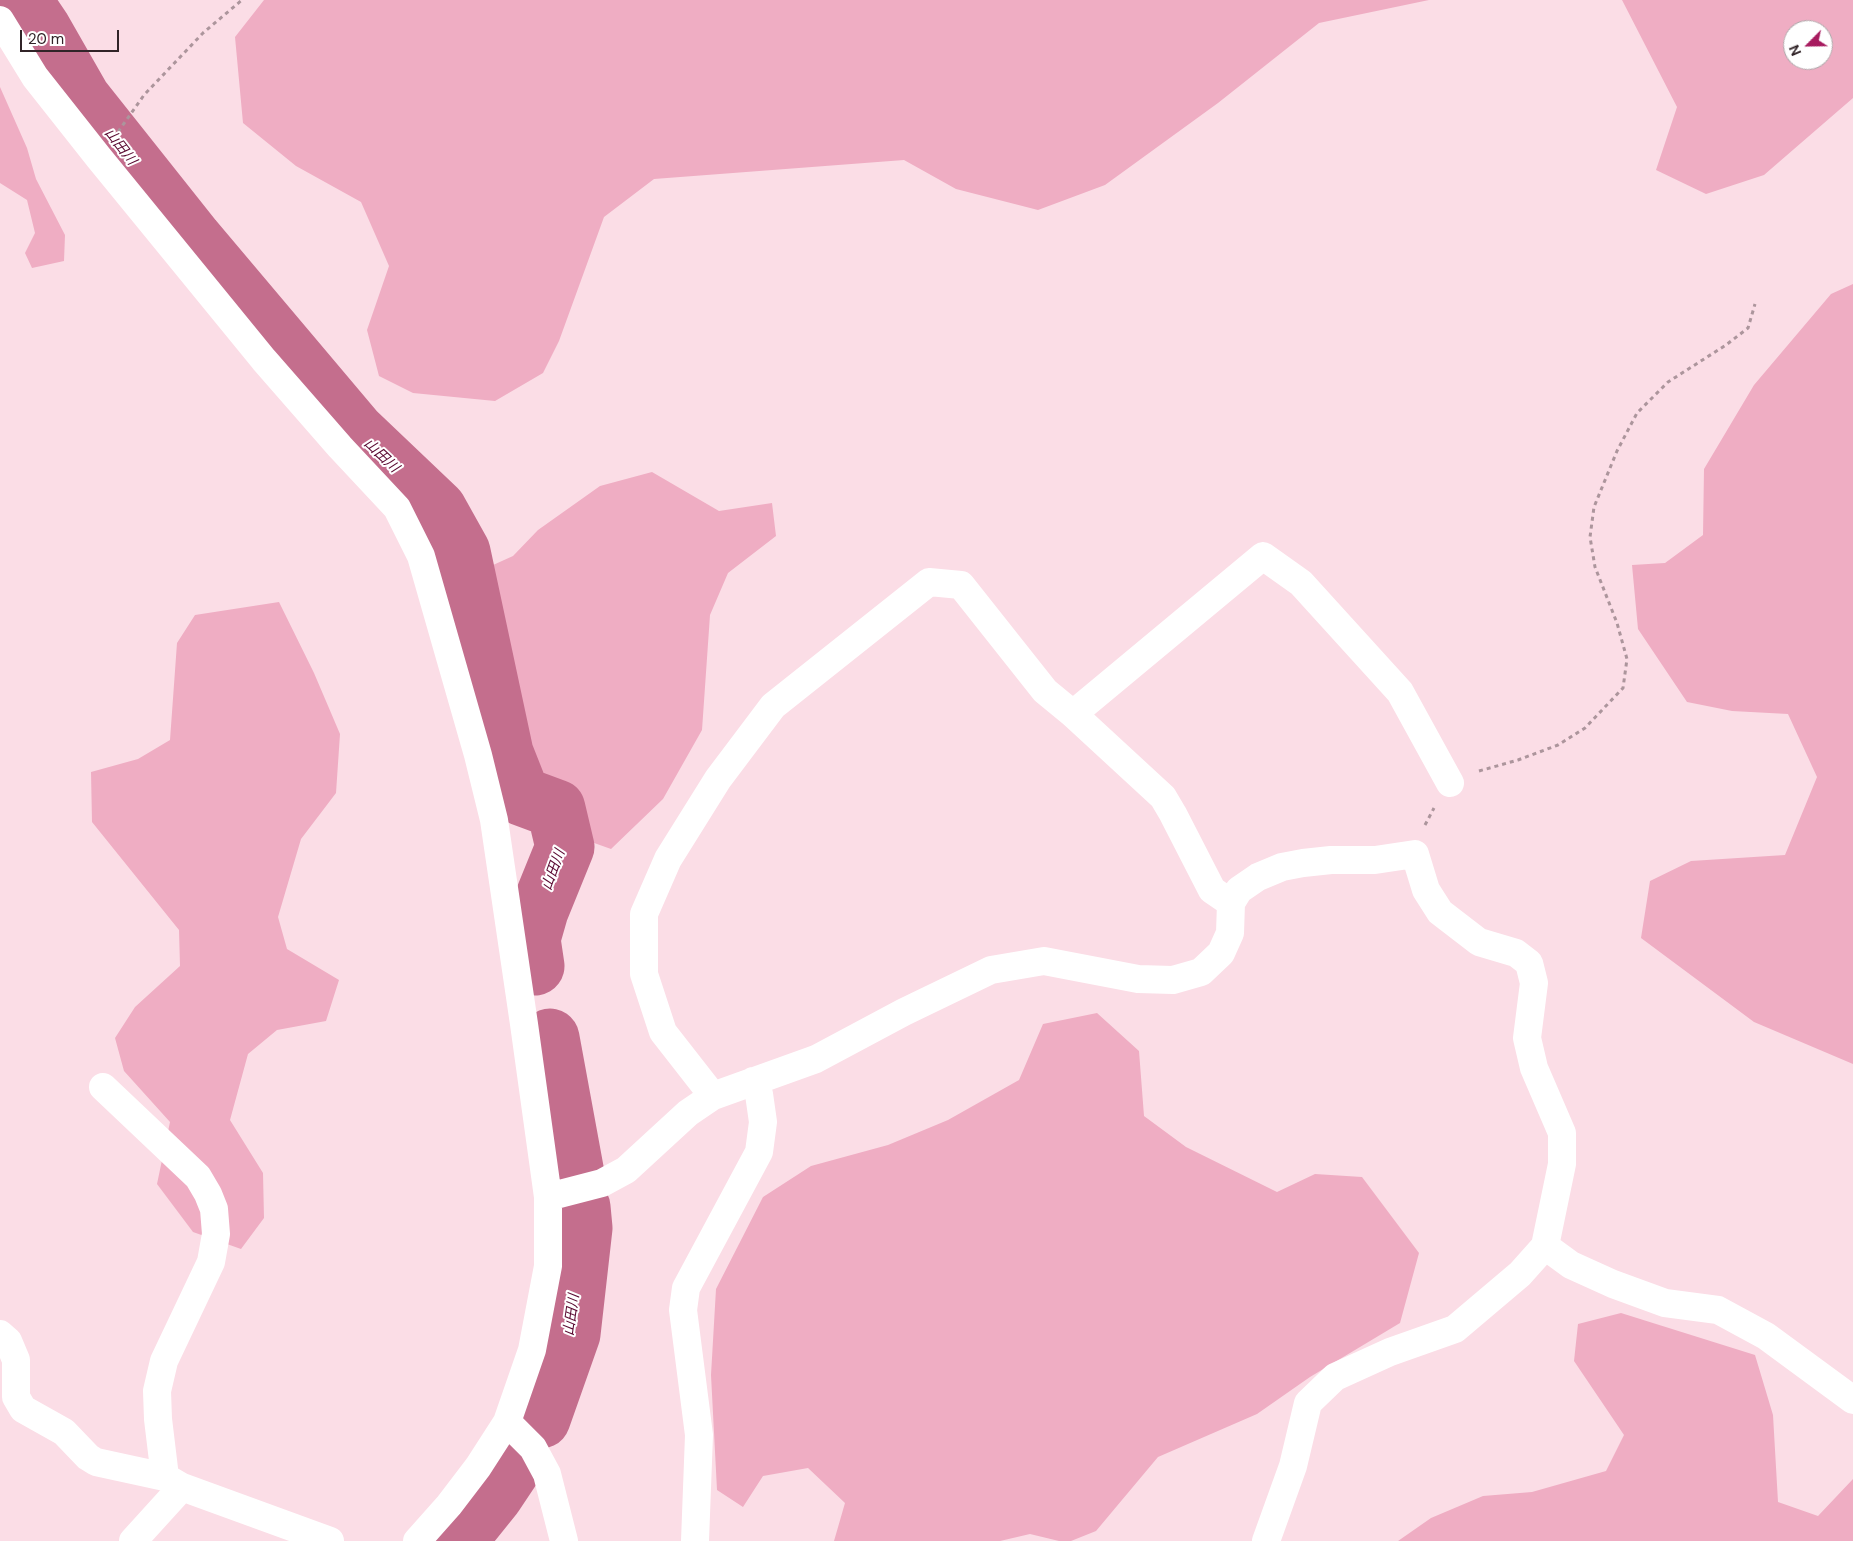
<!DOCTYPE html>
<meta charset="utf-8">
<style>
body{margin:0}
#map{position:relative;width:1853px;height:1541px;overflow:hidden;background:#fbdde6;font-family:"DM Sans",sans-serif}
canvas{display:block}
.north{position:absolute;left:1783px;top:20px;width:50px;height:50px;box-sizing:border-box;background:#fff;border:1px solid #ada7a9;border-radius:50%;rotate:247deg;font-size:14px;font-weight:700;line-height:20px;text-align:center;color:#312428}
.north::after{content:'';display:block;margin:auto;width:18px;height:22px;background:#a71b5f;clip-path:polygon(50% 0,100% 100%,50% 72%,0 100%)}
.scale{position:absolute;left:20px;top:30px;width:99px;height:22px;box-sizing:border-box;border:2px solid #312428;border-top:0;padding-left:6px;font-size:15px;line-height:18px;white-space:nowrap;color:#312428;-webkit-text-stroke:4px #fff;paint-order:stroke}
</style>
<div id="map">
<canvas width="1853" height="1541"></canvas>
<div class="north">N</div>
<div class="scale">20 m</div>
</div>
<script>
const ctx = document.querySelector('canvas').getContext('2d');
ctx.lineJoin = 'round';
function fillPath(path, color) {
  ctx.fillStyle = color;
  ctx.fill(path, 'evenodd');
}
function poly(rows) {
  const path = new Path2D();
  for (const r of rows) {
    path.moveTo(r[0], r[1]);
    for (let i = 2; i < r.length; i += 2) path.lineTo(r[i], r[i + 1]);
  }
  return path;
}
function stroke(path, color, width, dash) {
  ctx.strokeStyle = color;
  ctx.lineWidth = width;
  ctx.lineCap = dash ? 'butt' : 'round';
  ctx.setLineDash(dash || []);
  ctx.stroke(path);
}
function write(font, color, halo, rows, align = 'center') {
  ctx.font = font + ' "DM Sans","Noto Sans JP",sans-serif';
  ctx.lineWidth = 4;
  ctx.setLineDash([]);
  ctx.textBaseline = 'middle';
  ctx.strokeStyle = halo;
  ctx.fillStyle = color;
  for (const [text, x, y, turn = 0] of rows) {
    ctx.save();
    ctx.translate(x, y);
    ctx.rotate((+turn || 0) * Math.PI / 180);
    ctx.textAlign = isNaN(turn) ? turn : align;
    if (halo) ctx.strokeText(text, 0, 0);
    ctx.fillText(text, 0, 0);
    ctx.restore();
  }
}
fillPath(poly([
 [264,0,1429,0,1319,23,1218,103,1105,185,1038,210,956,189,904,160,654,179,604,217,559,341,543,373,495,401,413,393,379,376,367,330,389,266,361,202,296,166,243,123,235,37],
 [1622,0,1853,0,1853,98,1764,175,1706,194,1656,170,1677,107],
 [1793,30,1823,30,1823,60,1793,60],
 [0,87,27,148,36,179,65,235,64,261,32,268,25,253,35,233,27,200,0,183],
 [1853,284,1853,1064,1754,1022,1641,938,1650,881,1691,861,1785,855,1817,777,1788,714,1732,711,1687,702,1638,629,1632,565,1665,563,1703,535,1704,469,1754,385,1831,294],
 [652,472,719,511,772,503,776,536,728,573,710,615,702,730,663,799,611,849,583,839,569,802,540,776,520,733,482,570,513,556,538,530,600,486],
 [279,602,314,673,340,734,336,793,301,839,278,917,287,949,339,980,326,1021,277,1030,248,1054,230,1120,263,1173,264,1218,241,1249,193,1232,157,1184,170,1122,124,1071,115,1038,135,1007,180,966,179,930,92,822,91,772,138,759,170,740,177,643,195,615],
 [1097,1013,1139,1051,1144,1116,1186,1147,1277,1192,1315,1174,1362,1177,1419,1253,1400,1323,1310,1377,1257,1414,1158,1457,1096,1531,1071,1541,1059,1541,1030,1534,1000,1541,834,1541,845,1503,808,1468,763,1476,743,1507,717,1490,711,1375,716,1289,763,1197,811,1166,888,1145,948,1120,1019,1080,1043,1024],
 [1621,1313,1755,1355,1773,1415,1778,1502,1818,1516,1853,1479,1853,1541,1398,1541,1431,1518,1483,1496,1532,1492,1606,1471,1624,1435,1574,1361,1578,1324]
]), '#efadc3');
stroke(poly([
 [22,0,41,28,81,98,193,239,355,431,437,509,461,552,504,753,521,796,556,809,565,847,539,911,531,939,535,966],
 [550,1038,575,1174],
 [541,1419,571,1334,583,1228,581,1207],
 [457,1541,494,1495,518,1459]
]), '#c46e8d', 59);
stroke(poly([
 [118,132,144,95,203,33,242,0],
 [1479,771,1518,760,1558,745,1585,728,1623,688,1627,659,1617,623,1595,567,1590,537,1594,507,1617,451,1637,413,1668,382,1726,345,1748,328,1755,304],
 [1425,825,1434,808]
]), '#ac959c', 3, [4, 4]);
stroke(poly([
 [0,20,35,77,99,158,264,360,340,447,397,508,421,556,478,755,494,820,524,1024,548,1197,548,1266,532,1350,507,1422,478,1467,449,1505,417,1541],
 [1073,714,1263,556,1301,583,1400,692,1450,783],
 [103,1087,198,1177,208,1194,214,1209,216,1234,211,1262,164,1361,157,1391,158,1419,165,1477],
 [713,1096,663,1032,644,974,644,914,668,859,718,779,773,706,929,582,961,585,1045,691,1073,714,1163,797,1173,814,1212,890,1231,903],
 [548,1197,602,1183,626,1170,688,1113,713,1096,816,1059,904,1012,991,970,1044,961,1138,979,1173,980,1201,972,1221,953,1230,933,1231,903,1239,890,1258,877,1282,867,1303,863,1331,860,1375,860,1415,854,1426,890,1440,912,1479,942,1516,953,1529,963,1534,983,1527,1038,1534,1068,1562,1133,1562,1164,1545,1246,1520,1274,1455,1329,1390,1352,1335,1377,1308,1403,1293,1466,1266,1541],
 [1545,1246,1571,1265,1613,1284,1665,1303,1718,1310,1766,1336,1853,1400],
 [0,1334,8,1341,16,1360,16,1397,23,1409,64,1432,88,1457,96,1462,165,1477,182,1487],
 [507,1422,533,1448,547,1474,564,1541],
 [133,1541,182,1487,330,1541],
 [695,1541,699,1435,683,1310,686,1288,759,1152,763,1122,759,1094,753,1081]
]), '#fff', 28);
write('italic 14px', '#58072f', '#fff', [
 ["山田川",120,147,52],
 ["山田川",381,456,43],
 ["山田川",554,870,-70],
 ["山田川",572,1315,-82]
]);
</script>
